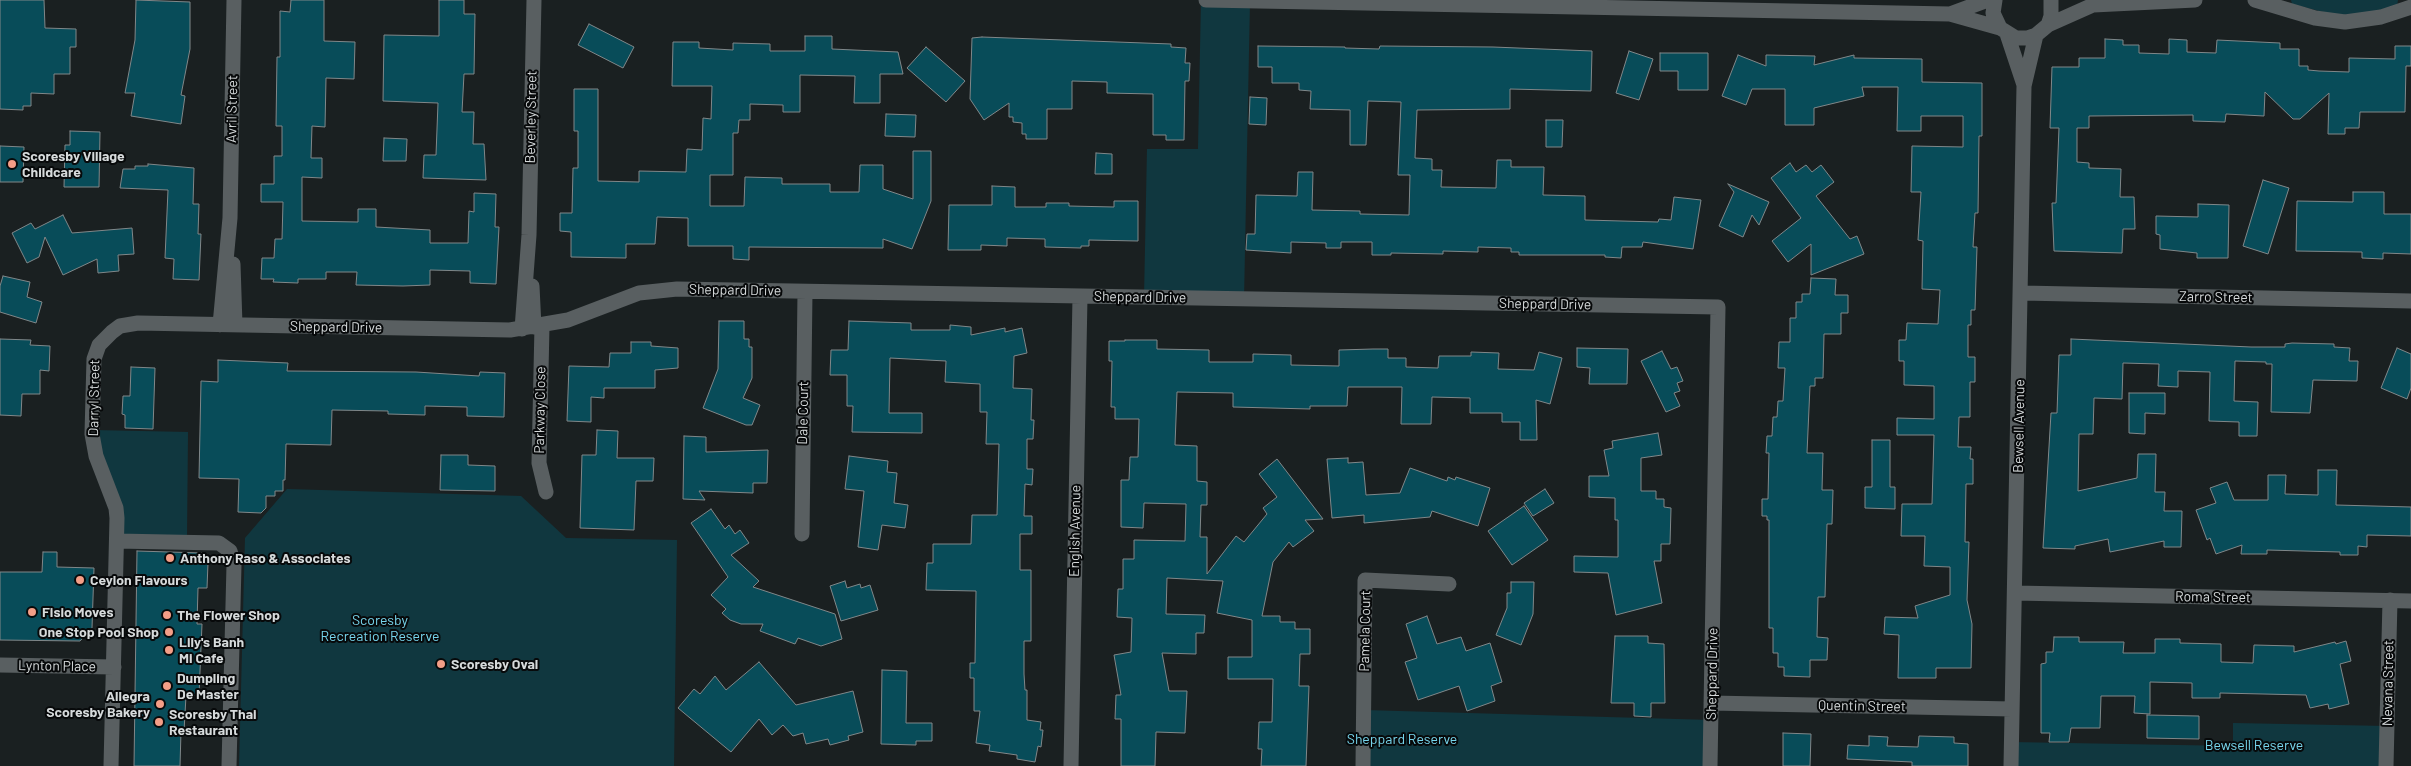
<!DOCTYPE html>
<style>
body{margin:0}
canvas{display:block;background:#1a2021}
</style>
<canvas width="2411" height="766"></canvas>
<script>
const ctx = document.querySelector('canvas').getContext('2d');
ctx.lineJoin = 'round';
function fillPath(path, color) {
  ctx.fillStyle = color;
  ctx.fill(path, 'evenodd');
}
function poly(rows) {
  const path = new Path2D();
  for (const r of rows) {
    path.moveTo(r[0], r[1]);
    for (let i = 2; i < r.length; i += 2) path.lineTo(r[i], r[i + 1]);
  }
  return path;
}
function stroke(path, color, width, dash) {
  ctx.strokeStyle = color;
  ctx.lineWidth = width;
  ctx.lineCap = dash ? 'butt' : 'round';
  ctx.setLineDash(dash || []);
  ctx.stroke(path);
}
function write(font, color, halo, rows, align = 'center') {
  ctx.font = font + ' Barlow,sans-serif';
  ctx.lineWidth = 4;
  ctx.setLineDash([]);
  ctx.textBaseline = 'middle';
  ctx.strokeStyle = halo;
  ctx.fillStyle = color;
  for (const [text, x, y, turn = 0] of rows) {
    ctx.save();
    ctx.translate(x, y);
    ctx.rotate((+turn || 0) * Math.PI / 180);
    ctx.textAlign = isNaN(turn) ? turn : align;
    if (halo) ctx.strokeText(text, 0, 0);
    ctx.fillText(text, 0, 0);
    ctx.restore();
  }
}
fillPath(poly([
 [1201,0,1250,1,1244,299,1144,298,1147,149,1198,149],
 [2291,0,2398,0,2397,6,2358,21,2292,4],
 [92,430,188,432,187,536,117,535],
 [287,489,521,496,566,538,677,540,674,766,239,766,245,538],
 [1364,710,1711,720,1710,766,1363,766],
 [2233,723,2387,726,2386,766,2011,766,2011,742,2233,746]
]), '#10373f');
const building = poly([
 [0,0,44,0,45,28,76,29,76,47,70,47,70,74,54,74,54,94,31,93,31,106,23,106,23,110,0,109,0,0],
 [136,0,190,2,190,49,181,95,185,96,181,124,131,116,135,93,125,93,135,40,136,0],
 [291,0,324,0,324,41,355,42,354,79,326,78,325,127,312,126,311,158,322,158,322,178,302,177,302,221,358,222,358,209,376,209,376,227,430,230,430,243,468,243,469,211,474,212,474,193,496,194,495,227,499,227,496,284,470,283,470,271,430,270,430,285,403,286,356,285,357,272,326,272,326,279,298,279,298,283,273,282,274,279,261,279,262,258,274,258,275,239,282,239,283,202,261,202,261,184,274,184,274,156,282,156,282,126,276,126,277,57,280,57,280,11,290,12,291,0],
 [439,0,464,0,464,14,475,14,474,74,464,74,462,112,474,112,473,144,484,144,486,180,423,178,424,155,436,155,438,103,383,101,384,35,439,36,439,0],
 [589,24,634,47,623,68,578,45,589,24],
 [805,36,832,36,832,49,898,52,903,74,880,74,880,103,854,103,855,76,800,75,800,112,783,112,783,105,750,104,750,120,739,120,738,133,733,133,733,175,710,175,710,206,744,206,745,177,782,178,782,184,830,184,830,192,859,192,860,165,883,165,883,189,913,199,913,151,931,151,931,201,912,249,883,239,883,248,749,247,749,260,733,259,733,246,688,246,688,218,657,217,655,244,626,244,626,258,571,257,571,232,560,231,560,213,572,213,573,168,578,168,578,131,574,131,574,89,598,89,598,181,639,182,639,171,686,172,687,149,702,150,703,118,711,119,712,86,672,86,673,42,699,42,699,48,733,50,733,43,770,44,770,51,805,51,805,36],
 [982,37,1171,44,1171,47,1186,48,1185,63,1190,63,1189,81,1185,81,1184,140,1166,140,1166,135,1153,135,1153,94,1107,93,1107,82,1072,81,1072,109,1047,109,1047,139,1026,139,1026,134,1022,134,1022,123,1013,122,1013,117,1009,117,1009,103,984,120,970,99,972,38,982,37],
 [2105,39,2123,40,2123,45,2139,45,2139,53,2169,54,2169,39,2187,40,2187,52,2216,53,2217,40,2280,43,2280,49,2299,49,2299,66,2308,66,2308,70,2319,71,2349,72,2349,58,2395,59,2395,46,2411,46,2411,66,2406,66,2405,112,2360,112,2359,128,2345,128,2345,134,2328,134,2329,93,2300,119,2293,119,2265,92,2264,116,2226,114,2225,122,2193,121,2193,115,2089,116,2089,128,2077,128,2077,162,2089,163,2089,168,2121,169,2120,197,2134,197,2135,229,2123,229,2122,253,2054,251,2052,203,2056,203,2059,128,2050,128,2052,67,2079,67,2079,58,2105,58,2105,39],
 [1258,46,1345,47,1345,48,1379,49,1380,46,1493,47,1592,51,1591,91,1510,89,1510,109,1417,110,1415,158,1432,159,1432,170,1442,170,1441,187,1496,188,1497,160,1511,160,1511,167,1544,167,1543,195,1585,196,1585,220,1658,222,1659,219,1671,220,1674,197,1701,200,1693,249,1643,242,1642,247,1622,247,1621,258,1605,257,1605,255,1519,255,1519,252,1511,252,1511,248,1478,247,1478,252,1443,251,1443,254,1391,253,1391,255,1372,255,1372,242,1341,242,1341,248,1326,248,1326,243,1291,242,1291,253,1246,250,1247,234,1255,234,1256,195,1297,196,1298,172,1313,172,1312,210,1360,211,1360,214,1409,215,1410,175,1398,175,1401,102,1368,101,1366,145,1350,145,1350,110,1310,109,1311,91,1299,90,1299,83,1272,83,1272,67,1258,67,1258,46],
 [926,47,965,81,946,102,907,68,926,47],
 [1629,51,1653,59,1639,100,1616,93,1629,51],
 [1660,53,1708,53,1708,90,1678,90,1678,71,1660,71,1660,53],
 [1738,55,1766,66,1766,55,1815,56,1814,65,1854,55,1854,58,1922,59,1922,82,1982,83,1982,136,1979,136,1978,213,1975,213,1973,247,1977,247,1975,310,1971,310,1971,325,1968,325,1968,357,1975,357,1975,382,1970,382,1970,417,1959,417,1958,447,1971,447,1970,459,1973,459,1973,484,1966,484,1965,542,1969,542,1967,600,1972,624,1971,668,1936,668,1936,678,1898,678,1899,635,1884,634,1885,617,1918,618,1915,606,1950,595,1950,567,1924,566,1925,536,1901,536,1902,504,1932,504,1934,435,1897,435,1897,418,1934,419,1934,386,1904,385,1904,361,1899,361,1899,340,1906,340,1907,323,1938,324,1940,290,1922,289,1923,241,1918,240,1921,192,1911,192,1912,146,1963,147,1963,116,1921,116,1921,131,1897,131,1898,87,1862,87,1864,96,1814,108,1814,125,1785,125,1785,89,1752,89,1746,105,1722,96,1738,55],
 [1250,97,1267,98,1266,125,1249,124,1250,97],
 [886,114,916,115,915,137,885,136,886,114],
 [1546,120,1563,120,1562,147,1546,147,1546,120],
 [70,131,100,132,99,187,64,187,65,145,70,145,70,131],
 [384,138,407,139,406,161,383,161,384,138],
 [0,146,24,147,23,182,0,182,0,146],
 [1096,153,1112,154,1112,174,1095,174,1096,153],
 [1790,163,1796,172,1806,165,1812,172,1821,165,1834,182,1816,196,1850,239,1857,236,1864,254,1811,275,1811,244,1788,262,1772,241,1801,218,1771,178,1790,163],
 [148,164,194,168,193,204,199,204,198,234,201,234,199,280,173,279,174,259,165,258,168,190,120,188,123,169,135,169,135,166,148,166,148,164],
 [2263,180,2289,188,2268,254,2243,246,2263,180],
 [1728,184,1769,202,1759,225,1752,215,1743,237,1719,226,1734,192,1728,184],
 [992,186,1015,187,1015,207,1046,207,1046,203,1069,203,1069,206,1114,207,1114,201,1138,201,1138,241,1089,240,1089,246,1081,246,1081,248,1045,247,1045,239,1007,238,1007,246,981,245,981,250,948,250,949,205,992,205,992,186],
 [2353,192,2384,192,2384,214,2411,214,2411,254,2383,253,2383,259,2362,258,2362,252,2296,251,2297,201,2353,202,2353,192],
 [2198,204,2229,205,2228,258,2197,258,2197,253,2160,249,2160,235,2156,234,2156,216,2198,217,2198,204],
 [63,215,72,233,132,228,134,254,118,255,119,271,98,273,97,259,63,275,45,237,39,257,27,263,12,233,31,223,35,229,63,215],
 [3,276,30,282,27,297,42,302,36,323,0,312,0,286,3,276],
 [1811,278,1836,279,1835,295,1848,295,1848,313,1841,313,1841,334,1824,334,1823,378,1815,378,1815,386,1810,386,1807,453,1823,453,1822,490,1833,490,1832,524,1827,524,1825,597,1818,597,1817,637,1828,638,1827,660,1810,660,1810,677,1784,676,1784,667,1778,667,1778,653,1773,653,1773,628,1769,628,1769,520,1767,520,1767,516,1762,516,1762,499,1768,499,1769,453,1766,453,1767,436,1772,436,1773,417,1777,417,1778,401,1783,401,1785,368,1778,368,1779,342,1790,342,1790,318,1796,318,1796,302,1802,302,1802,294,1810,294,1811,278],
 [719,321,744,321,744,339,749,339,749,347,752,347,752,378,743,398,760,405,752,425,746,425,703,408,718,369,719,321],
 [849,321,911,323,911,330,950,330,950,325,971,327,971,335,1005,328,1005,332,1022,328,1027,353,1014,356,1013,388,1032,389,1031,420,1034,420,1033,439,1027,439,1027,469,1033,469,1032,485,1025,484,1024,516,1032,516,1032,534,1020,534,1020,570,1031,570,1031,641,1024,641,1024,674,1025,690,1027,690,1027,720,1041,722,1040,730,1043,730,1041,747,1038,746,1035,762,1017,759,1017,755,989,751,990,745,976,743,980,711,974,711,974,678,970,678,970,663,975,663,976,591,926,590,927,563,933,563,933,544,971,544,972,515,997,515,999,444,986,444,987,412,980,412,980,384,945,382,946,361,890,358,889,413,922,413,922,433,852,432,853,406,847,406,847,375,830,375,831,350,848,350,849,321],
 [0,339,31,340,30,345,50,346,49,371,40,370,40,394,22,394,21,416,0,415,0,339],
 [2071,339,2251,347,2285,347,2285,344,2292,343,2334,344,2334,347,2350,348,2349,361,2358,361,2357,381,2313,380,2310,413,2271,412,2272,364,2266,364,2266,362,2235,361,2234,401,2258,402,2257,436,2239,436,2239,422,2209,421,2210,372,2178,371,2178,387,2158,386,2159,364,2123,363,2122,399,2094,398,2093,434,2079,434,2078,491,2137,478,2138,454,2156,454,2155,492,2165,492,2164,511,2182,511,2181,547,2164,547,2164,541,2110,552,2108,539,2075,546,2075,549,2043,548,2051,413,2057,413,2059,355,2071,355,2071,339],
 [1125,340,1157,340,1157,349,1209,350,1209,362,1253,362,1253,354,1291,355,1291,365,1339,366,1339,350,1373,349,1388,349,1388,358,1406,358,1406,367,1438,368,1439,356,1471,356,1471,352,1499,353,1498,369,1534,370,1539,352,1562,358,1550,404,1536,400,1537,440,1520,440,1520,422,1502,422,1502,413,1470,413,1470,398,1432,397,1431,424,1401,424,1402,387,1348,387,1347,406,1310,406,1310,409,1233,407,1233,393,1177,392,1175,445,1197,446,1197,481,1207,482,1207,505,1201,505,1200,537,1207,537,1207,574,1236,536,1244,542,1267,514,1263,508,1277,497,1259,474,1277,459,1323,519,1305,520,1314,531,1293,547,1289,542,1273,562,1262,616,1280,616,1280,622,1295,622,1295,629,1310,629,1310,654,1300,654,1299,686,1309,686,1306,766,1261,766,1262,749,1258,749,1259,722,1272,722,1273,679,1228,679,1228,657,1252,657,1252,620,1217,613,1223,581,1167,578,1166,614,1205,615,1204,633,1196,633,1196,654,1162,653,1169,691,1187,691,1185,733,1156,732,1155,766,1121,766,1121,719,1115,719,1116,695,1121,695,1114,655,1131,652,1132,618,1117,617,1118,589,1123,589,1123,559,1134,559,1134,540,1185,541,1186,504,1144,503,1143,528,1121,527,1121,480,1129,480,1130,457,1138,457,1139,419,1115,419,1115,407,1111,407,1112,361,1109,361,1109,341,1125,341,1125,340],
 [631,342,651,342,651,346,678,348,678,368,655,370,655,388,604,388,604,398,591,397,591,422,567,421,569,366,609,367,610,353,631,353,631,342],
 [1577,348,1628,349,1627,384,1589,384,1590,368,1577,367,1577,348],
 [2397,348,2411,354,2411,388,2407,399,2381,388,2397,348],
 [1662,351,1671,369,1677,367,1683,381,1677,383,1680,391,1674,393,1680,406,1666,412,1641,361,1662,351],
 [218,360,288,363,287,371,416,372,479,376,480,372,505,373,504,417,467,416,467,407,425,406,425,415,388,414,388,411,332,410,331,445,286,444,285,480,283,480,283,491,275,491,275,496,266,496,266,508,261,513,238,512,239,479,199,478,201,381,218,382,218,360],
 [131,367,155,368,153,429,125,428,125,415,122,414,123,396,130,396,131,367],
 [2129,393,2165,393,2165,414,2145,413,2145,434,2129,433,2129,393],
 [597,430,618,431,617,458,654,458,653,481,636,481,634,530,580,528,582,455,596,455,597,430],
 [1658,433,1662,455,1641,458,1641,491,1656,491,1656,499,1664,499,1664,507,1671,508,1670,544,1661,544,1661,561,1654,561,1662,603,1616,615,1608,573,1574,572,1574,556,1618,557,1618,520,1615,520,1615,498,1589,497,1589,476,1609,476,1604,450,1613,448,1612,441,1658,433],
 [684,436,706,437,706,452,768,450,767,483,753,483,753,493,699,491,705,500,683,499,684,436],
 [1872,440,1890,440,1890,487,1895,487,1895,509,1865,508,1865,487,1872,487,1872,440],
 [441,455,468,455,468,465,495,466,495,491,440,490,441,455],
 [849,456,888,461,887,472,897,473,894,503,908,505,905,528,882,525,878,550,858,547,864,491,845,489,849,456],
 [1348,458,1348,463,1363,462,1366,495,1400,493,1410,468,1447,481,1448,477,1455,480,1456,477,1490,488,1478,526,1432,511,1430,517,1364,523,1364,515,1332,518,1327,459,1348,458],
 [2318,470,2337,470,2336,505,2411,507,2411,536,2367,535,2367,547,2358,546,2358,555,2340,555,2340,552,2267,550,2267,554,2241,554,2242,545,2216,554,2210,538,2207,540,2196,510,2216,503,2210,488,2227,482,2234,500,2268,500,2268,475,2286,475,2285,494,2318,495,2318,470],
 [1545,489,1554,503,1533,516,1524,503,1545,489],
 [1524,506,1548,540,1512,565,1488,531,1524,506],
 [711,509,725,529,729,525,735,534,740,530,749,543,731,555,759,581,753,587,835,614,842,639,821,646,798,638,795,644,760,631,763,624,741,624,730,620,722,613,726,609,711,595,728,577,691,523,711,509],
 [137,551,202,553,202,563,208,563,207,588,198,588,197,624,202,624,199,695,186,696,184,731,181,731,180,766,134,766,137,551],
 [43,552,57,552,57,567,94,568,92,628,80,641,0,640,0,572,42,572,43,552],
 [845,581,847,588,860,584,861,588,870,585,878,610,841,621,830,586,845,581],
 [1511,582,1534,582,1533,614,1521,645,1496,635,1507,608,1507,593,1511,593,1511,582],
 [1427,616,1437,644,1461,637,1466,651,1490,643,1502,682,1491,686,1495,701,1467,711,1459,686,1418,700,1405,662,1417,658,1406,624,1427,616],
 [1615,636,1648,636,1648,643,1664,644,1665,703,1651,703,1651,717,1634,716,1634,703,1611,703,1615,636],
 [2054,637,2079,637,2079,642,2124,642,2123,653,2155,653,2155,639,2180,639,2180,643,2221,644,2221,662,2253,663,2254,645,2294,646,2294,652,2335,642,2336,644,2346,641,2351,661,2340,664,2349,704,2329,709,2328,704,2310,708,2306,695,2220,693,2220,698,2192,698,2192,683,2150,682,2150,714,2134,713,2135,696,2101,696,2100,728,2071,728,2069,742,2049,742,2050,733,2041,733,2041,664,2046,663,2046,652,2053,652,2054,637],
 [759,662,796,705,853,691,863,732,848,736,849,740,830,745,828,739,806,744,803,733,793,736,783,725,772,735,759,719,731,752,678,708,694,689,700,694,715,676,726,690,759,662],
 [882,670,907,671,906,723,932,723,932,741,916,741,916,745,881,744,882,670],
 [2147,715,2199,716,2199,739,2147,738,2147,715],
 [1783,733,1811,734,1810,766,1783,766,1783,733],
 [1869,736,1888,737,1887,746,1918,747,1919,736,1954,737,1954,743,1968,744,1968,766,1912,766,1912,762,1847,759,1848,745,1869,746,1869,736]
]);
fillPath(building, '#084c59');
stroke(building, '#808789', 1);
stroke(poly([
 [1206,0,1950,14,2000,28],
 [1995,0,1993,13,2000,28,2016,38,2027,38,2036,35,2048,25,2051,16,2051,0],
 [2255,0,2315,18,2345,22,2381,17,2411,7],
 [1950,14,1988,0],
 [2048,25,2093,5,2195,0],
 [2007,34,2024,85],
 [233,264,235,325],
 [532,286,534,327],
 [2022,293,2411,301],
 [220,325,230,218,234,0],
 [542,326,539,463,546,492],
 [522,329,529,235,534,0],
 [802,534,805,292],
 [117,541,219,543,230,551,234,565,229,766],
 [2015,593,2411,601],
 [0,665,114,667],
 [1711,703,2012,709],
 [111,766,117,518,116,508,96,456,92,434,94,359,99,345,112,332,120,326,138,323,510,330,568,320,639,293,677,289,1718,307,1710,766],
 [1071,766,1080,297],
 [1363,766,1365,580,1449,584],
 [2011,766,2024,86,2036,35],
 [2386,766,2390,600]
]), '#595f61', 15);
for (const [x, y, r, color] of [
 [12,164,5,"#f49e87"],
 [170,558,5,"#f49e87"],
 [80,580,5,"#f49e87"],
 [32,612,5,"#f49e87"],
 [167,615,5,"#f49e87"],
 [169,632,5,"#f49e87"],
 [169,650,5,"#f49e87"],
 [441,664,5,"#f49e87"],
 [167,686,5,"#f49e87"],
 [160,704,5,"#f49e87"],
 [159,722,5,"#f49e87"]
]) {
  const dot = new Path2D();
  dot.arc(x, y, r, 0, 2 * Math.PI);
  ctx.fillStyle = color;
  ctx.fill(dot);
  stroke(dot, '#07090a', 2);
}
write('14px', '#d6dadb', '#07090a', [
 ["Avril Street",232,109,-89],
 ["Beverley Street",531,117,-89],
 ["Sheppard Drive",735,290,1],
 ["Sheppard Drive",1140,297,1],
 ["Zarro Street",2216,297,1],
 ["Sheppard Drive",1545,304,1],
 ["Sheppard Drive",336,327,1],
 ["Darryl Street",94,398,-89],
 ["Parkway Close",540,410,-89],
 ["Dale Court",803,413,-89],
 ["Bewsell Avenue",2019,426,-89],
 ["English Avenue",1075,531,-89],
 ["Roma Street",2213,597,1],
 ["Pamela Court",1365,631,-89],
 ["Lynton Place",57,666,1],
 ["Sheppard Drive",1712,674,-89],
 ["Nevana Street",2388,683,-89],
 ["Quentin Street",1862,706,1]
]);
write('bold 14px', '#d6dadb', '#07090a', [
 ["Scoresby Village",22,156],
 ["Childcare",22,172],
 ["Anthony Raso & Associates",180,558],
 ["Ceylon Flavours",90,580],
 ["Fisio Moves",42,612],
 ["The Flower Shop",177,615],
 ["One Stop Pool Shop",159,632,"right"],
 ["Lily's Banh",179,642],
 ["Mi Cafe",179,658],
 ["Scoresby Oval",451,664],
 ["Dumpling",177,678],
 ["De Master",177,694],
 ["Allegra",150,696,"right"],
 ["Scoresby Bakery",150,712,"right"],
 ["Scoresby Thai",169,714],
 ["Restaurant",169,730]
], 'left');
write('14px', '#77d5ec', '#07090a', [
 ["Scoresby",380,620],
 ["Recreation Reserve",380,636],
 ["Sheppard Reserve",1402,739],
 ["Bewsell Reserve",2254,745]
]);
</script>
